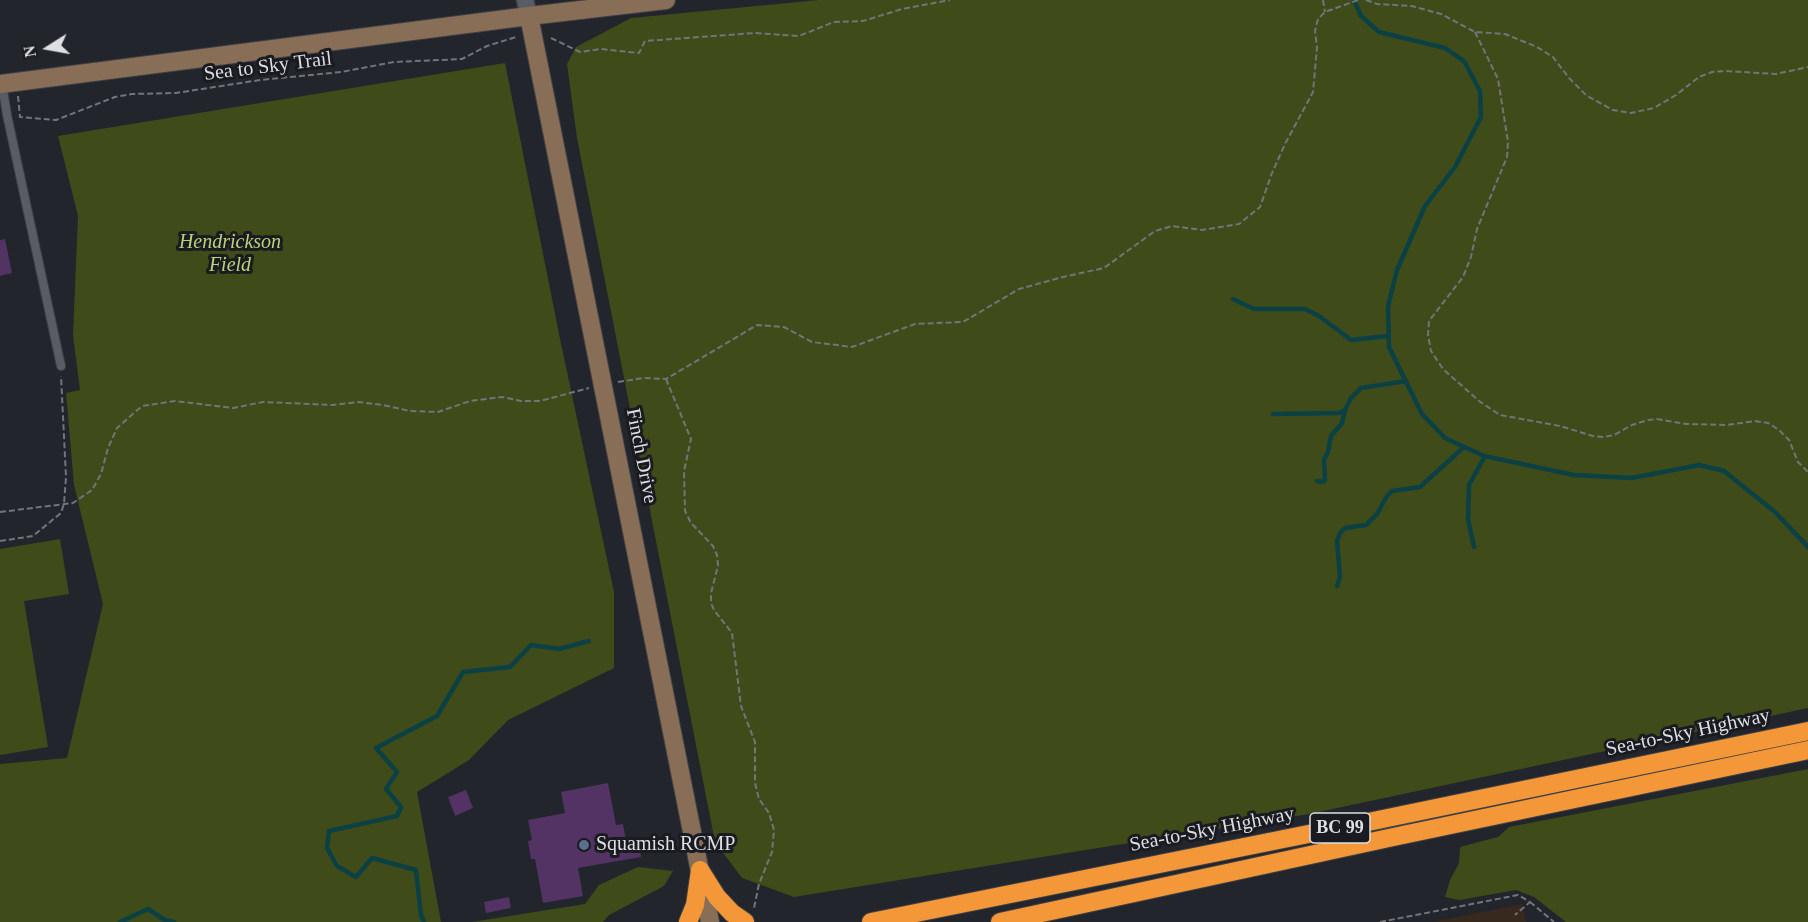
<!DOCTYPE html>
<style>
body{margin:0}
#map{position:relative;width:1808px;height:922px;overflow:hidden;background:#22252b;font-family:"Times New Roman",serif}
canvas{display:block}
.north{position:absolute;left:18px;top:18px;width:60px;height:60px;-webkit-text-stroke:4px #191b21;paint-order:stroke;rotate:259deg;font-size:16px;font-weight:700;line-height:24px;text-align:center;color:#dddfe3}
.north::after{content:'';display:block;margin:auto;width:21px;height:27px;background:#dddfe3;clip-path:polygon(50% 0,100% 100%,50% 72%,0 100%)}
</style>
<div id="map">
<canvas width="1808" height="922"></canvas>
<div class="north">N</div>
</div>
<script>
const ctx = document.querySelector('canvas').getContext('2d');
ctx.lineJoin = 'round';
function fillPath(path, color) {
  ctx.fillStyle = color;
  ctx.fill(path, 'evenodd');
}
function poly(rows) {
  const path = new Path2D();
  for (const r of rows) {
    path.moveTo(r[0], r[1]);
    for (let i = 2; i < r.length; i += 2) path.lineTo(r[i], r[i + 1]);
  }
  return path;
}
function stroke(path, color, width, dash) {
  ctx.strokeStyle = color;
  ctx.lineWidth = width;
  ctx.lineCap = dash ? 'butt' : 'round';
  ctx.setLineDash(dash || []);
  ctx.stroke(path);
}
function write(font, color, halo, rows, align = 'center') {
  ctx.font = font + ' "Times New Roman",serif';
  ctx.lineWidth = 6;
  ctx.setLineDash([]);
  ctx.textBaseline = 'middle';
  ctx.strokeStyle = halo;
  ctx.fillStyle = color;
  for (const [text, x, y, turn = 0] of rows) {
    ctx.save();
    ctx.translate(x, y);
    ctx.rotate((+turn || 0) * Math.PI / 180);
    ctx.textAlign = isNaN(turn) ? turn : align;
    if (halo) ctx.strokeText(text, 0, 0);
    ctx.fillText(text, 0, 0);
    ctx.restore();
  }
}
fillPath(poly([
 [1522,904,1526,922,1432,922]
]), '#37291d');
fillPath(poly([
 [819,0,1808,0,1808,708,1309,814,794,897,742,878,715,842,577,138,567,64,576,47,631,18],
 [505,63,560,339,614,592,614,668,508,720,469,760,417,792,441,922,0,922,0,764,67,758,103,604,74,485,66,393,80,390,73,335,78,216,58,136],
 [60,539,69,594,24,601,48,747,0,755,0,549],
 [1808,769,1808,922,1566,922,1534,897,1516,890,1460,900,1445,897,1450,880,1459,863,1460,847,1498,837,1509,827],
 [638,867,673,871,664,886,609,915,603,922,472,922,585,904,599,885]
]), '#404b1a');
stroke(poly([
 [1354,0,1361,16,1379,32,1445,48,1464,61,1480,91,1481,117,1455,167,1425,206,1397,270,1388,306,1389,347,1422,414,1445,438,1484,456,1574,475,1632,478,1699,465,1724,471,1775,512,1808,547],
 [1233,299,1254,309,1305,309,1319,316,1351,340,1388,336],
 [1273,414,1339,413,1345,410,1351,398,1361,388,1406,381],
 [1317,481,1323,482,1325,480,1324,460,1328,452,1331,436,1342,423,1345,411],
 [1474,547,1468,519,1469,485,1485,456],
 [1337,586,1340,577,1337,541,1340,533,1345,528,1366,525,1377,514,1387,496,1392,491,1420,487,1464,447],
 [120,922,148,909,165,920,174,922],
 [424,922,421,915,416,870,372,858,356,877,337,866,327,848,329,831,397,816,401,807,386,789,397,772,376,748,437,716,463,672,510,667,531,645,559,649,589,641]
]), '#0b4145', 4.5);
fillPath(poly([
 [5,239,12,273,0,276,0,240],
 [608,783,616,825,623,824,626,841,638,839,641,857,578,868,583,896,543,903,535,859,531,859,528,841,532,840,528,820,565,813,561,792],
 [466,790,473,808,455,816,448,797],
 [509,897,511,908,486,913,484,902]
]), '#523364');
const lane = poly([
 [2,84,7,115,61,366]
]);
const street = poly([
 [525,0,529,16]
]);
const secondary = poly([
 [529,16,710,922],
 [0,84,529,16,666,0]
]);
const highway = poly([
 [700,870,717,897,732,913,745,922],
 [688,922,695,905,700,870],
 [871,922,1373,821,1808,731],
 [1000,922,1398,836,1808,750]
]);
stroke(lane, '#3e4046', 10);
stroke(street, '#3e4046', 19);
stroke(secondary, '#3e4046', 20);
stroke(highway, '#3e4046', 20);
stroke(poly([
 [1323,0,1325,12],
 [1366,0,1377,4,1412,6,1441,14,1475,32,1505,34,1537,47,1553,57,1569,78,1587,96,1613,110,1631,113,1654,108,1676,95,1699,77,1712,72,1726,71,1776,74,1808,67],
 [1475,32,1498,79,1508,142,1507,157,1477,229,1471,257,1463,277,1429,321,1428,335,1431,351,1443,369,1479,401,1500,415,1560,426,1593,436,1604,437,1614,435,1632,425,1648,420,1657,419,1686,424,1727,425,1755,421,1768,423,1779,430,1789,440,1798,462,1808,472],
 [551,38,580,52,601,49,639,53,645,41,755,33,799,36,834,22,863,21,902,9,950,0],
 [18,96,20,117,56,120,115,97,132,94,176,93,260,80,341,72,394,62,462,59,487,46,516,37],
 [666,379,691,439,684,471,685,511,691,523,713,546,717,555,718,566,711,593,711,603,714,610,732,633,741,706,755,742,755,783,759,799,769,813,774,830,772,852,759,884,754,908],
 [618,382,644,378,666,379,757,325,784,327,812,342,852,347,915,324,963,322,1019,289,1063,277,1104,268,1155,231,1172,226,1202,230,1239,224,1260,207,1272,173,1285,144,1313,92,1317,47,1315,31,1318,19,1325,12,1358,0],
 [0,512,73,503,92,490,101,474,108,448,117,428,142,406,175,401,233,408,263,402,333,405,359,402,383,405,410,411,438,412,470,401,502,397,521,401,540,401,589,388],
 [0,541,33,536,61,513,64,504,66,477,61,376],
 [1530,902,1554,922],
 [1380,922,1518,895,1530,902,1515,915]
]), '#72747a', 2, [6, 3]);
stroke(lane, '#595c64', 8);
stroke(street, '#595c64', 16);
stroke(secondary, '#886e57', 18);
stroke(highway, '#f49738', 18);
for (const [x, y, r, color] of [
 [584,845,6,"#5c6f8a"]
]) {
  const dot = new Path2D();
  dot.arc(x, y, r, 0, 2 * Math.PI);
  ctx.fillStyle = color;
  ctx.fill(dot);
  stroke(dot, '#191b21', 2);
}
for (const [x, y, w] of [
 [1340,828,60]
]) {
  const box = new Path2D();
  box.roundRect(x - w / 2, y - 15, w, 30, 4.5);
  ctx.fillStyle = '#191b21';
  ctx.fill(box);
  stroke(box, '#dddfe3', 1.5);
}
write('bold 18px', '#dddfe3', null, [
 ["BC 99",1340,828]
]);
write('20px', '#dddfe3', '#191b21', [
 ["Sea to Sky Trail",268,67,-7],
 ["Finch Drive",641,456,79],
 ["Sea-to-Sky Highway",1688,733,-12],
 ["Sea-to-Sky Highway",1212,830,-11]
]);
write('italic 20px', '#bcd276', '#191b21', [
 ["Hendrickson",230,243],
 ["Field",230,266]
]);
write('20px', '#dddfe3', '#191b21', [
 ["Squamish RCMP",596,845]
], 'left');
</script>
